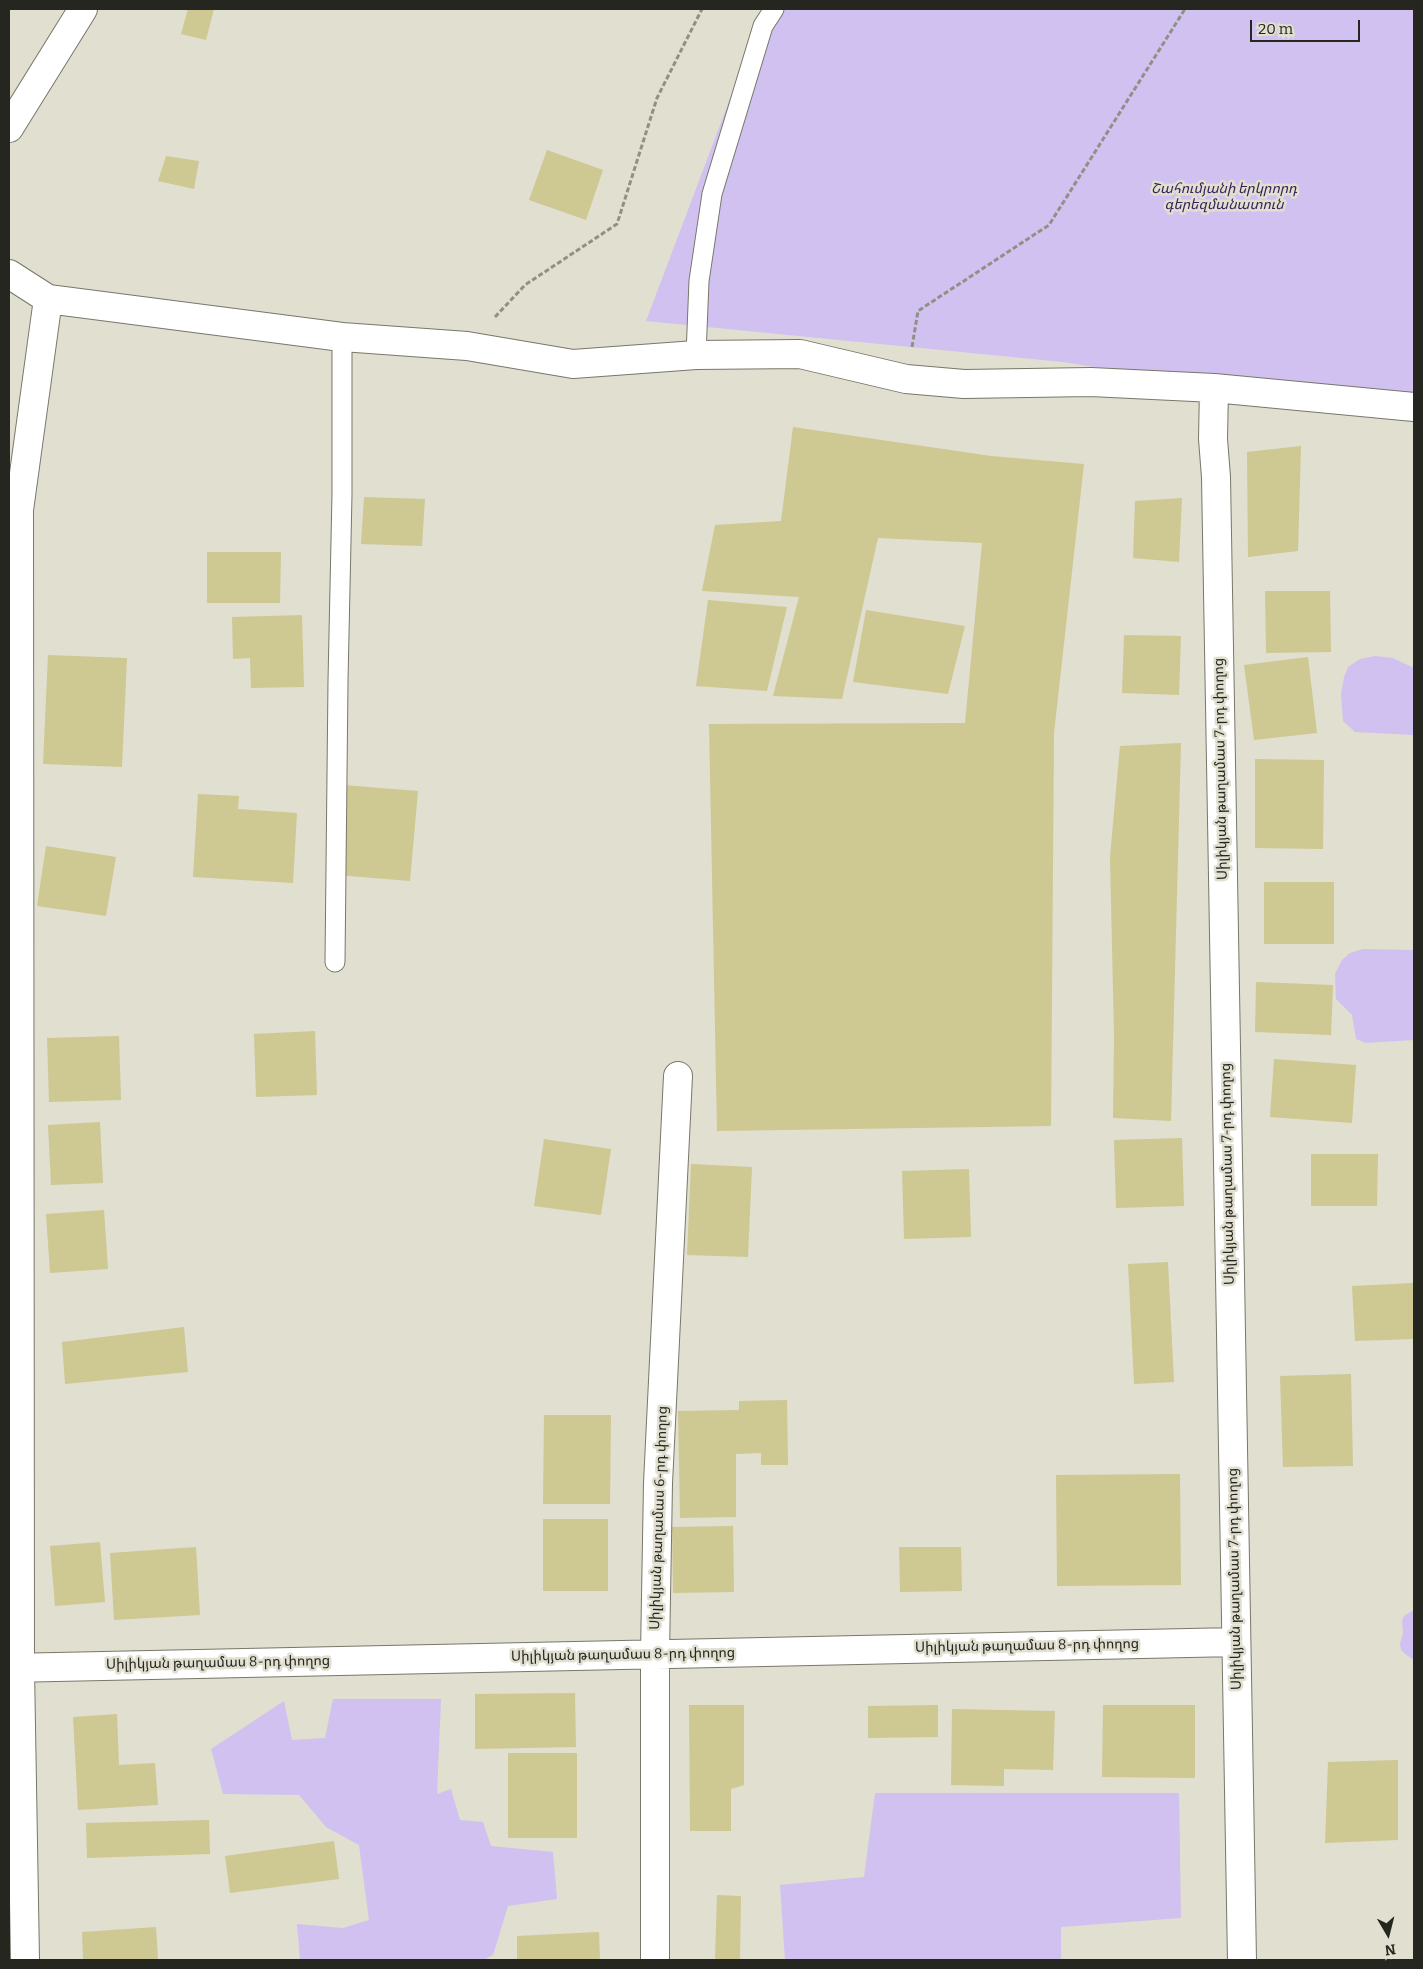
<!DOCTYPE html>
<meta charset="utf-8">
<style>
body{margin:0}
#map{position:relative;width:1423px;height:1969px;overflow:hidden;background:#e0dfd0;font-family:Bitter,serif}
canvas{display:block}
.frame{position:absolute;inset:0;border:10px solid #262620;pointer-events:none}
.north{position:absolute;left:1363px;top:1909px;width:50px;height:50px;-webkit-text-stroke:4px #e0dfd0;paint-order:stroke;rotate:172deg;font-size:14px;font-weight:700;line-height:20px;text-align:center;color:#262620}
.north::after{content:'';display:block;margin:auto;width:18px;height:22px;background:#262620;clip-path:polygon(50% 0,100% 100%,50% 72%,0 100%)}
.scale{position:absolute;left:1250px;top:20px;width:110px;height:22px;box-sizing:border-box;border:2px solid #262620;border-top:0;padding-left:6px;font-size:15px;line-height:18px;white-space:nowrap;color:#262620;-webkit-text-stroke:4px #e0dfd0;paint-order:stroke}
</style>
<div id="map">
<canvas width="1423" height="1969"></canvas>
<div class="frame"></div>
<div class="north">N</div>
<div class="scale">20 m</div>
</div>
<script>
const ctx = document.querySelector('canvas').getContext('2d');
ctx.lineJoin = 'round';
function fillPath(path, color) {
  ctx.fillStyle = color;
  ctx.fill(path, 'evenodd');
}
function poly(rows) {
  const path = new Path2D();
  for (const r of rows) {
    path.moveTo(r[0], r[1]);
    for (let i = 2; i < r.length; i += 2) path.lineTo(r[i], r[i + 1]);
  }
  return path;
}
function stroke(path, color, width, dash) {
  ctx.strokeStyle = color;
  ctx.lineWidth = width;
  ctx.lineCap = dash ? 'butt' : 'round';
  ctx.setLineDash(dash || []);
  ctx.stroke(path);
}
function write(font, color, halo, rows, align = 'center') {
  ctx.font = font + ' Bitter,"Noto Sans Armenian",serif';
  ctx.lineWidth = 5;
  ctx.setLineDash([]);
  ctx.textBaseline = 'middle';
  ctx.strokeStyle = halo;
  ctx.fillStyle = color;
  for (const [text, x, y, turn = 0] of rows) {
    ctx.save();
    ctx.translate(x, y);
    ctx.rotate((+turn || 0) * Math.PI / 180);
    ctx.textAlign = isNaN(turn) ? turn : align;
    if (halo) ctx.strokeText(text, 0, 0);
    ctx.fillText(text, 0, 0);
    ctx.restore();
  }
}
fillPath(poly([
 [764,9,1414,9,1414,418,1063,362,646,321],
 [1375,656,1393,658,1414,668,1414,735,1355,732,1343,721,1341,694,1344,677,1348,667,1360,659],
 [1363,949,1414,950,1414,1040,1366,1043,1356,1039,1352,1015,1336,999,1335,974,1342,960,1350,953],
 [1414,1610,1414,1660,1405,1654,1401,1650,1400,1644,1403,1633,1402,1621,1404,1616],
 [333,1699,441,1699,437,1794,451,1789,460,1820,483,1822,491,1846,553,1852,557,1899,508,1906,493,1955,483,1960,300,1960,297,1924,343,1928,369,1920,359,1845,326,1827,299,1795,223,1794,211,1749,284,1701,292,1740,325,1738],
 [875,1793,1179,1793,1181,1918,1061,1927,1061,1960,785,1960,780,1885,864,1877]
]), '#d0c1f1');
fillPath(poly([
 [188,9,214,9,206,40,181,34],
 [547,150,603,170,586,220,529,200],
 [166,156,199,161,194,189,158,181],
 [793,427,991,456,1084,464,1054,733,1051,1126,717,1131,709,724,965,723,982,543,878,538,842,699,773,696,799,597,702,591,715,525,781,521],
 [1301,446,1298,551,1248,557,1247,452],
 [364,497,425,499,422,546,361,544],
 [1182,498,1179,562,1133,558,1135,501],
 [207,552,281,552,280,603,207,603],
 [1265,591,1330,591,1331,652,1266,653],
 [708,600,787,607,767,691,696,686],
 [866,610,965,626,948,694,853,682],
 [302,615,304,687,251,688,250,658,233,659,232,617],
 [1124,635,1181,636,1179,695,1122,693],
 [48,655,127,658,122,767,43,764],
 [1308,657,1317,733,1254,740,1244,665],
 [1181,743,1171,1121,1113,1118,1114,1035,1110,857,1120,746],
 [1255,759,1324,760,1323,849,1255,848],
 [344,785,418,791,410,881,337,875],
 [198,794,239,796,238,809,297,813,293,883,193,877],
 [46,846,116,857,106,916,37,906],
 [1264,882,1334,882,1334,944,1264,944],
 [1256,982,1333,985,1331,1035,1255,1032],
 [315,1031,317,1095,256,1097,254,1034],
 [119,1036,121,1100,49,1102,47,1038],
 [1274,1059,1356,1065,1352,1123,1270,1117],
 [100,1122,103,1183,51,1185,48,1125],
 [1182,1138,1184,1206,1116,1208,1114,1140],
 [544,1139,611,1149,601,1215,534,1206],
 [1311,1154,1378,1154,1377,1206,1311,1206],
 [691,1164,752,1167,748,1257,687,1255],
 [969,1169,971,1237,904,1239,902,1171],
 [104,1210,108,1269,50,1273,46,1214],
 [1168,1262,1174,1382,1134,1384,1128,1264],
 [1414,1283,1414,1339,1355,1341,1352,1286],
 [184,1327,188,1372,65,1384,62,1342],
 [1351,1374,1353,1466,1283,1467,1280,1376],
 [787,1400,788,1465,761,1465,761,1453,736,1454,736,1517,680,1518,678,1411,739,1410,739,1401],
 [544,1415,611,1415,610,1504,543,1504],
 [1180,1474,1181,1585,1057,1586,1056,1475],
 [543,1519,608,1519,608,1591,543,1591],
 [733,1526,734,1592,673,1593,672,1527],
 [100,1542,105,1602,55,1606,50,1546],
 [196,1547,200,1615,114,1620,110,1553],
 [899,1547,961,1547,962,1591,900,1592],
 [575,1693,576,1747,475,1749,475,1694],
 [689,1705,744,1705,744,1785,731,1789,731,1831,690,1831],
 [938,1705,938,1737,868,1738,868,1706],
 [1103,1705,1195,1705,1195,1778,1102,1777],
 [952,1709,1055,1711,1053,1770,1004,1769,1004,1786,951,1785],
 [117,1714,119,1765,155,1763,158,1805,78,1810,73,1717],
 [508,1753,577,1753,577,1838,508,1838],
 [1398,1760,1398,1840,1325,1843,1328,1762],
 [209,1820,210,1854,87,1858,86,1823],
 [334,1841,339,1879,230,1893,225,1856],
 [717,1895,741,1896,740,1959,715,1959],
 [156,1927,158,1960,83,1960,82,1932],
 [599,1932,600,1960,517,1960,517,1936]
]), '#cec892');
const service = poly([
 [696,355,699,281,712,194,763,26,774,9],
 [335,962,338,681,342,494,342,337]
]);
const minor = poly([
 [9,274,48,299,19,510,20,1668,25,1960],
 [48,299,342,337,467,346,573,364,696,355,800,354,906,379,964,384,1091,382,1214,388,1414,407],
 [1214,388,1213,439,1216,477,1242,1960],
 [9,1668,1236,1642],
 [655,1960,655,1654,658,1483,678,1076]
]);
const tertiary = poly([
 [9,128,83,9]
]);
stroke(service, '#787769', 21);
stroke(minor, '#787769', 30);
stroke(tertiary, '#787769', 30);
stroke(poly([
 [495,317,525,285,617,224,657,98,702,9],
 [912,347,918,311,1049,225,1185,9]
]), '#909085', 3, [5, 2.5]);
stroke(service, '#fff', 19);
stroke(minor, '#fff', 28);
stroke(tertiary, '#fff', 28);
write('italic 14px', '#3a225c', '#e0dfd0', [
 ["Շահումյանի երկրորդ",1224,189],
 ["գերեզմանատուն",1224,205]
]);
write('14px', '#262620', '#e0dfd0', [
 ["Սիլիկյան թաղամաս 7-րդ փողոց",1221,769,-91],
 ["Սիլիկյան թաղամաս 7-րդ փողոց",1228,1174,-91],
 ["Սիլիկյան թաղամաս 6-րդ փողոց",659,1518,-88],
 ["Սիլիկյան թաղամաս 7-րդ փողոց",1235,1579,-91],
 ["Սիլիկյան թաղամաս 8-րդ փողոց",1027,1646,-1],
 ["Սիլիկյան թաղամաս 8-րդ փողոց",623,1655,-1],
 ["Սիլիկյան թաղամաս 8-րդ փողոց",218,1663,-1]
]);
</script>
